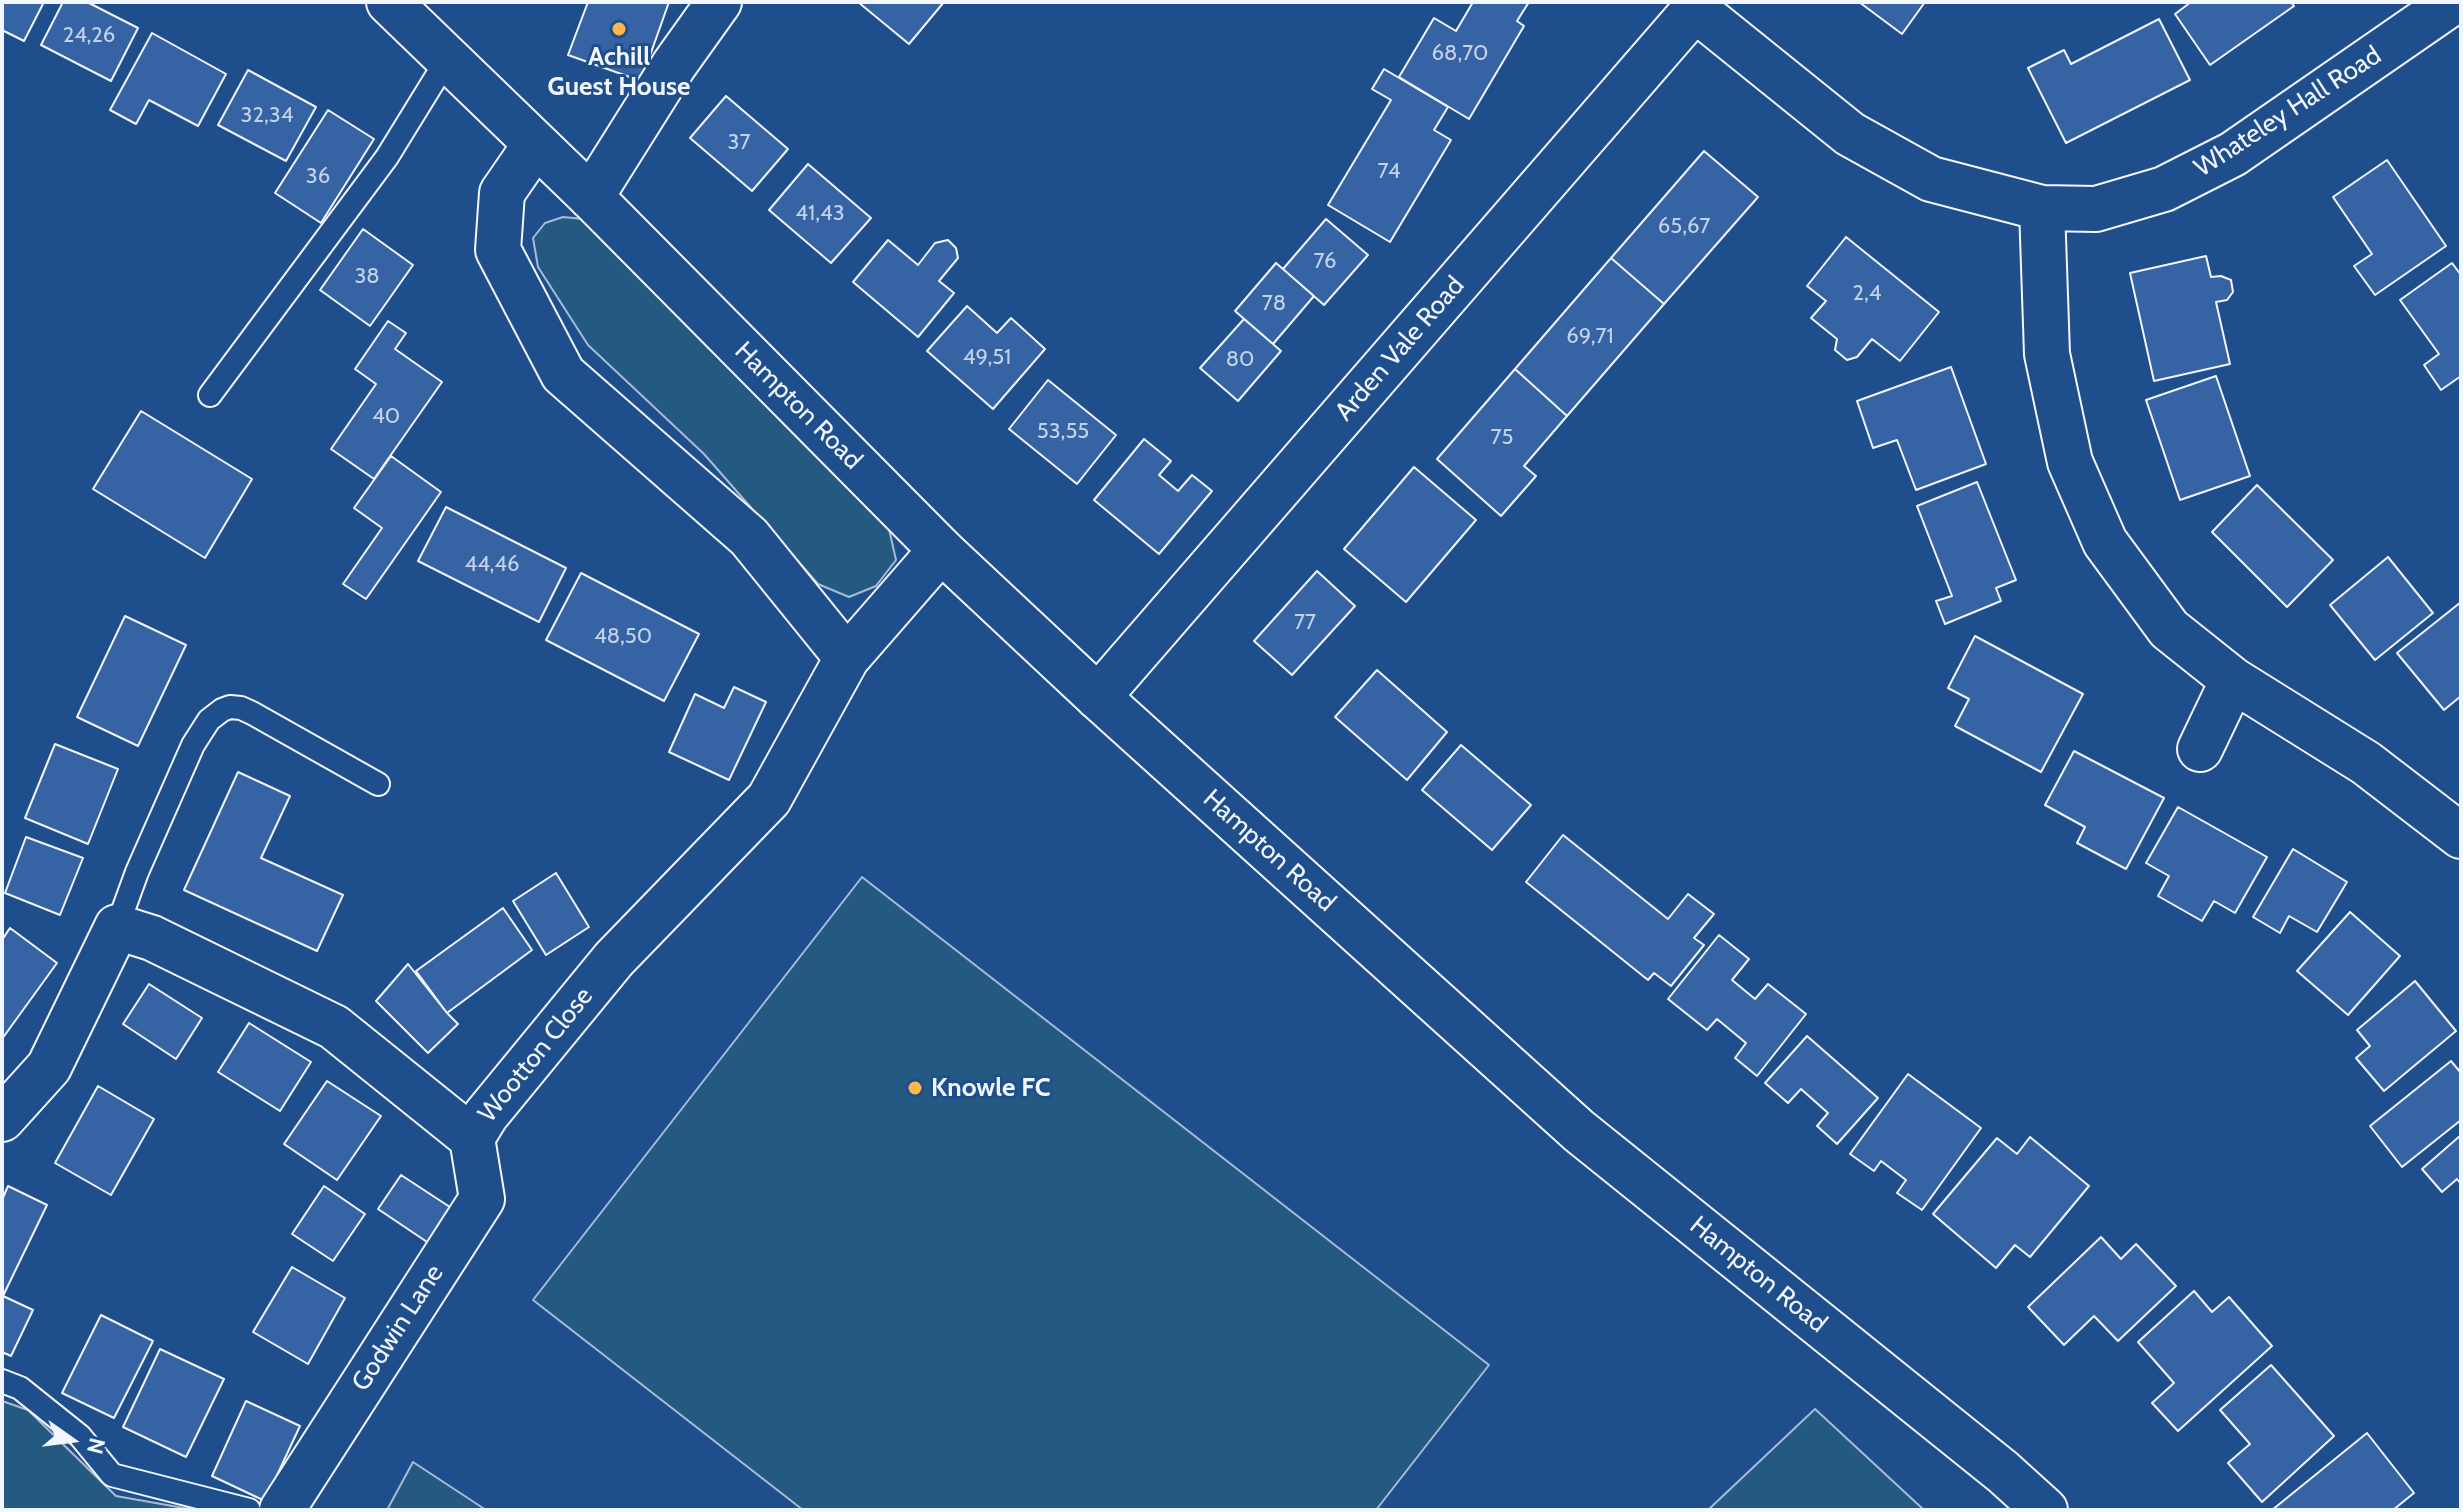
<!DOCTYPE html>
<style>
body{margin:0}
#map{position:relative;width:2463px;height:1512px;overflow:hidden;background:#1f4e8c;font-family:Cabin,sans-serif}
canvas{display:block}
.frame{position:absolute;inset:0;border:4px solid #f2f6ff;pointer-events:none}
.north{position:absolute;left:32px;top:1400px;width:80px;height:80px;-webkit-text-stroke:6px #1f4e8c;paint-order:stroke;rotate:104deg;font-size:22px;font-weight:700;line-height:32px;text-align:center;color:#f2f6ff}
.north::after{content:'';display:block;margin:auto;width:28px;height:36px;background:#f2f6ff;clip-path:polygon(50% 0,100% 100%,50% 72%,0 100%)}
</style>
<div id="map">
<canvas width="2463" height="1512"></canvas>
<div class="frame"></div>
<div class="north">N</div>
</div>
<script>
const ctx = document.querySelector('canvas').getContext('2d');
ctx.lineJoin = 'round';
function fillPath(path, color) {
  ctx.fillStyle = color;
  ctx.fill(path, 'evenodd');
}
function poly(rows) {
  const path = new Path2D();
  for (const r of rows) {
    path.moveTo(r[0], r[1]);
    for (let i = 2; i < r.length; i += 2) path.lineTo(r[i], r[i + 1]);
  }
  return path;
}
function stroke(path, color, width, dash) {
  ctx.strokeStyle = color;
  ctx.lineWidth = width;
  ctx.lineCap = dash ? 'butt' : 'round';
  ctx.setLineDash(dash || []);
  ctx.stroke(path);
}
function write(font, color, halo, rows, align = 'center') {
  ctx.font = font + ' Cabin,sans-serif';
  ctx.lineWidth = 6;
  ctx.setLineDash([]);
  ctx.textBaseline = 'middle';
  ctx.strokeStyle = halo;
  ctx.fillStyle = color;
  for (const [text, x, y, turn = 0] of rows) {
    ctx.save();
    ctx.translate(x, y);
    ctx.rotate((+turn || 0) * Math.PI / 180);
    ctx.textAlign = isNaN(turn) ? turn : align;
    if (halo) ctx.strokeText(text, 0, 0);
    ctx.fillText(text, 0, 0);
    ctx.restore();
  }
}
const green = poly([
 [563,217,584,219,887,520,896,560,876,586,849,597,818,584,704,454,588,345,538,267,533,238,545,223,563,217],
 [862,877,1489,1365,1376,1510,803,1510,533,1300,862,877],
 [2,1401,28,1410,116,1496,195,1510,2,1510,2,1401],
 [1815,1409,1924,1510,1708,1510,1815,1409],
 [413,1462,486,1510,387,1510,413,1462]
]);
fillPath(green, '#245a82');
stroke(green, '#a8bbd7', 2);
const building = poly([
 [2,2,44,2,24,41,2,30,2,2],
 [63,2,87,2,138,28,111,81,41,45,63,2],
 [588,2,669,2,641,81,568,55,588,2],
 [858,2,944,2,909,44,858,2],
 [1473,2,1529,2,1517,21,1524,26,1469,119,1399,77,1434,18,1456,31,1473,2],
 [1859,2,1925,2,1902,34,1859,2],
 [2191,2,2291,2,2294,6,2210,65,2175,14,2191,2],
 [2159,19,2190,80,2066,143,2028,68,2064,50,2071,64,2159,19],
 [152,33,226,74,198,126,149,100,136,124,110,110,152,33],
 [1384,69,1448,107,1434,130,1451,140,1390,242,1328,205,1391,100,1372,89,1384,69],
 [248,70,316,107,286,161,218,125,248,70],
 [726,96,788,149,752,191,690,138,726,96],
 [328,110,374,139,321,223,275,193,328,110],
 [1704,151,1758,197,1664,304,1611,258,1704,151],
 [2387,160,2446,246,2375,295,2354,266,2372,254,2333,197,2387,160],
 [808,164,871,218,831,263,769,210,808,164],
 [1326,219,1368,255,1324,305,1283,269,1326,219],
 [363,229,413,265,370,326,320,290,363,229],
 [1846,237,1939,312,1900,361,1872,339,1857,357,1847,360,1835,350,1837,339,1811,318,1826,301,1807,286,1846,237],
 [888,240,918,265,935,243,948,240,956,248,958,258,939,281,954,293,918,337,853,282,888,240],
 [2206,256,2211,277,2221,276,2231,280,2233,292,2227,300,2216,302,2230,364,2154,381,2130,273,2206,256],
 [1611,258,1664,304,1567,416,1515,369,1611,258],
 [1276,263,1314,296,1273,344,1235,311,1276,263],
 [2452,263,2461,275,2461,376,2441,390,2424,365,2439,354,2400,300,2452,263],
 [967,306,997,333,1011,318,1045,349,993,409,927,351,967,306],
 [1244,319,1281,351,1238,401,1200,368,1244,319],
 [388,321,406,333,395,349,442,382,374,479,331,449,376,384,355,369,388,321],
 [1951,367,1986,464,1916,490,1897,440,1873,448,1857,401,1951,367],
 [1515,369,1567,416,1524,466,1536,476,1501,516,1437,459,1515,369],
 [2216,376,2250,476,2180,500,2146,400,2216,376],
 [1048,380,1116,435,1077,484,1009,429,1048,380],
 [141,411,252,479,205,558,93,489,141,411],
 [1144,439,1171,461,1159,475,1178,491,1192,475,1212,491,1159,554,1094,500,1144,439],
 [391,456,441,492,366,599,343,584,382,528,354,508,391,456],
 [1414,467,1476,520,1406,602,1344,549,1414,467],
 [1977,482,2016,580,1996,588,2001,601,1945,624,1936,601,1952,596,1917,506,1977,482],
 [2257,485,2333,560,2287,607,2212,532,2257,485],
 [446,507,566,568,539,622,418,561,446,507],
 [2388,557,2433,613,2375,660,2330,605,2388,557],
 [1317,571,1355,606,1292,675,1254,641,1317,571],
 [581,573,699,634,664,701,546,640,581,573],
 [2461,602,2461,696,2444,710,2397,653,2461,602],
 [125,616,186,645,138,746,77,717,125,616],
 [1975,636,2083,694,2041,772,1955,726,1969,699,1948,688,1975,636],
 [1377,670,1447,732,1407,780,1335,717,1377,670],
 [734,687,766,702,729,780,669,752,695,694,724,708,734,687],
 [55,744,118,769,88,844,25,818,55,744],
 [1461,745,1531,805,1492,850,1422,790,1461,745],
 [2074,751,2164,798,2126,869,2077,843,2085,827,2045,805,2074,751],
 [238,772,290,796,261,858,343,895,317,951,184,890,238,772],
 [2178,807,2267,857,2235,913,2214,901,2202,921,2158,896,2169,876,2146,863,2178,807],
 [1563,835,1668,919,1688,894,1714,914,1694,938,1704,945,1671,986,1654,973,1648,980,1526,882,1563,835],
 [26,837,83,858,60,915,5,893,26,837],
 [2293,849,2347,882,2317,932,2289,916,2280,933,2253,917,2293,849],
 [556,873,589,927,546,955,513,901,556,873],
 [503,908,532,950,447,1013,416,971,503,908],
 [2350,912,2400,956,2348,1015,2297,971,2350,912],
 [10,928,57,963,2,1039,2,940,10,928],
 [1719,935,1749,959,1732,980,1755,999,1768,984,1806,1014,1757,1076,1735,1058,1746,1043,1717,1019,1707,1030,1668,999,1719,935],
 [408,964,447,1013,458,1024,428,1053,376,1001,408,964],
 [2415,981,2456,1031,2384,1091,2356,1058,2370,1046,2357,1030,2415,981],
 [149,984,202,1018,176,1059,123,1024,149,984],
 [249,1023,311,1062,280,1111,218,1072,249,1023],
 [1807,1036,1878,1098,1837,1144,1817,1126,1828,1113,1801,1089,1788,1103,1765,1083,1807,1036],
 [2451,1061,2461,1073,2461,1120,2402,1167,2370,1126,2451,1061],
 [1908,1074,1981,1128,1922,1210,1897,1193,1906,1180,1881,1161,1874,1171,1850,1154,1908,1074],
 [327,1081,381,1116,337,1180,284,1144,327,1081],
 [98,1086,154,1119,111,1195,55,1163,98,1086],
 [2461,1135,2461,1184,2457,1179,2442,1192,2422,1169,2461,1135],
 [2030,1137,2089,1186,2030,1257,2015,1245,1996,1268,1933,1214,1997,1138,2017,1154,2030,1137],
 [401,1175,459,1213,436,1248,378,1209,401,1175],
 [8,1186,47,1205,3,1296,33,1310,11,1356,2,1352,2,1200,8,1186],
 [324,1186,365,1214,333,1261,292,1234,324,1186],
 [2101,1237,2121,1259,2136,1244,2176,1286,2118,1341,2094,1316,2064,1345,2028,1307,2101,1237],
 [292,1267,345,1298,308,1364,253,1332,292,1267],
 [2194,1291,2212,1312,2229,1297,2272,1346,2178,1431,2152,1403,2174,1383,2138,1342,2194,1291],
 [101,1315,153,1341,114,1418,62,1393,101,1315],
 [160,1349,224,1379,186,1457,123,1427,160,1349],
 [2271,1365,2334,1436,2262,1502,2228,1463,2250,1444,2220,1410,2271,1365],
 [246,1401,300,1426,265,1501,212,1476,246,1401],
 [2367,1433,2414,1493,2393,1510,2272,1510,2367,1433]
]);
fillPath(building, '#3563a3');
stroke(building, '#f2f6ff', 2);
const service = poly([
 [210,395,387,157,448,58],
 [117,927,137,872,193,745,209,720,222,710,230,707,241,708,252,713,378,784],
 [2,1381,20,1388,80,1436,112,1475,249,1510]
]);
const minor = poly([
 [1695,9,1850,134,1931,179,2042,208,2096,209,2164,189,2233,154,2453,2],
 [535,145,502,193,498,250,563,374,749,537,847,658],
 [591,197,674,65,719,2],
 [2042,208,2047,354,2070,462,2105,542,2169,629,2233,680,2366,763,2461,836],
 [1098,697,1701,2],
 [2200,749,2233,680],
 [2,1119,49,1067,117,927,152,938,334,1027,472,1138],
 [472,1138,486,1115,614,959,769,799,847,658,941,550],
 [282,1510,482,1199,472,1138]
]);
const tertiary = poly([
 [389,2,591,197,941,550,1098,697,1579,1131,2003,1472,2045,1510]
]);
stroke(service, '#f2f6ff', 26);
stroke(minor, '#f2f6ff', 48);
stroke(tertiary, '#f2f6ff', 48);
stroke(service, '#1f4e8c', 22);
stroke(minor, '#1f4e8c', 44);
stroke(tertiary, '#1f4e8c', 44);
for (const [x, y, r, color] of [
 [619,29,8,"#ffb74d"],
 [915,1088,8,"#ffb74d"]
]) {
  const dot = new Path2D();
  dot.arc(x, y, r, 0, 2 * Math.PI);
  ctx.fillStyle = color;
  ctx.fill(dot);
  stroke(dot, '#1f4e8c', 3);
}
write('22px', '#c3d1e8', null, [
 ["24,26",89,36],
 ["68,70",1460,54],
 ["32,34",267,116],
 ["37",739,143],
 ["74",1389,172],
 ["36",318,177],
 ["41,43",820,214],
 ["65,67",1684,227],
 ["76",1325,262],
 ["38",367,277],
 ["2,4",1867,294],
 ["78",1274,304],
 ["69,71",1590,337],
 ["49,51",987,358],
 ["80",1240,360],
 ["40",386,417],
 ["53,55",1063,432],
 ["75",1502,438],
 ["44,46",492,565],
 ["77",1305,623],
 ["48,50",623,637]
]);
write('bold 26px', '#f2f6ff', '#1f4e8c', [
 ["Achill",619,57],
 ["Guest House",619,87],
 ["Knowle FC",931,1088,"left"]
]);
write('26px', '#f2f6ff', '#1f4e8c', [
 ["Whateley Hall Road",2288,112,-33],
 ["Arden Vale Road",1400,349,-49],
 ["Hampton Road",798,406,45],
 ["Hampton Road",1269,851,42],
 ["Wootton Close",536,1055,-51],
 ["Hampton Road",1758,1275,39],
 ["Godwin Lane",398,1328,-57]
]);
</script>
